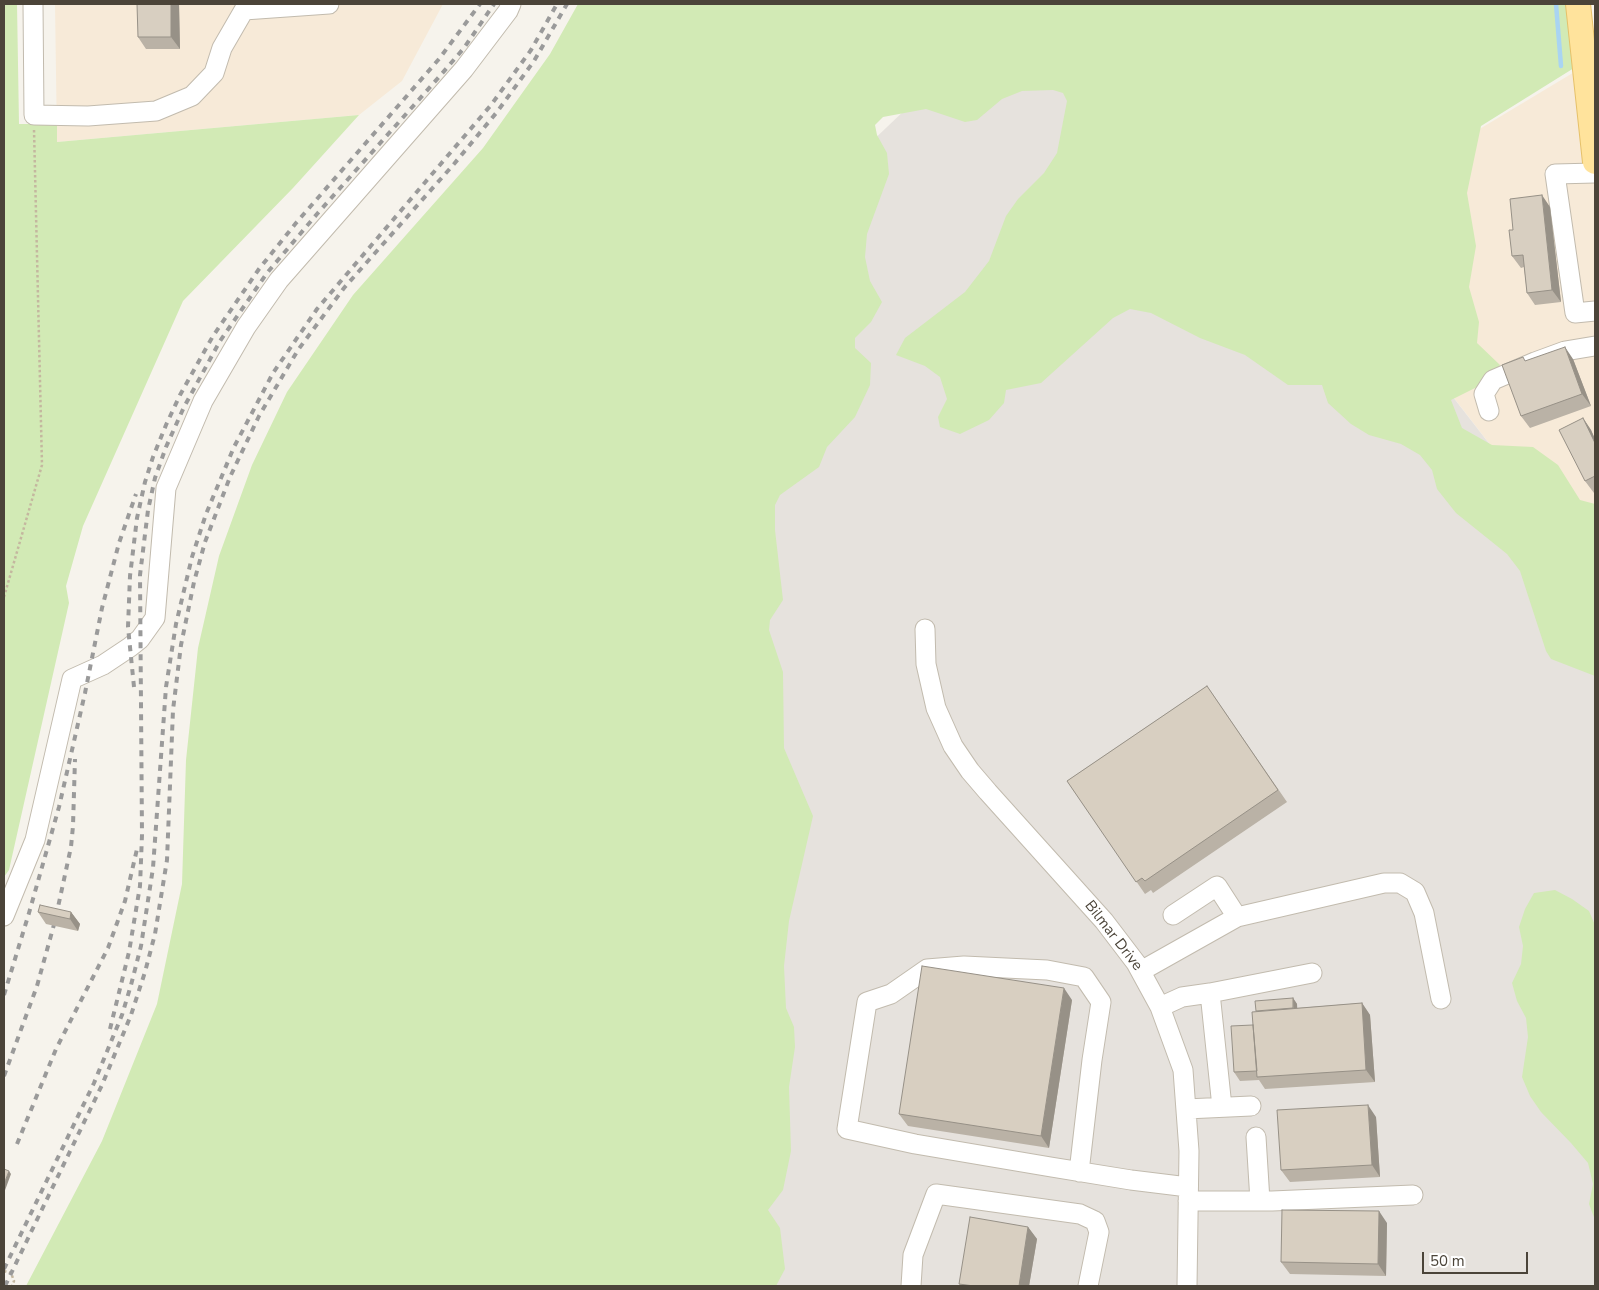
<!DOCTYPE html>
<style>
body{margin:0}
#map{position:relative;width:1599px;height:1290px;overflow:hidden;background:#f6f3ec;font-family:"Nunito Sans",sans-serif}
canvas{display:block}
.frame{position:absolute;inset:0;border:5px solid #4b4439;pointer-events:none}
.scale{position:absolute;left:1422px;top:1252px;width:106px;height:22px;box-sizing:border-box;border:2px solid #4b4439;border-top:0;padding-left:6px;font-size:15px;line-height:18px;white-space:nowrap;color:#4b4439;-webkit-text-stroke:4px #fff;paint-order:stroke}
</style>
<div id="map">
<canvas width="1599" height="1290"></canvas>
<div class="frame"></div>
<div class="scale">50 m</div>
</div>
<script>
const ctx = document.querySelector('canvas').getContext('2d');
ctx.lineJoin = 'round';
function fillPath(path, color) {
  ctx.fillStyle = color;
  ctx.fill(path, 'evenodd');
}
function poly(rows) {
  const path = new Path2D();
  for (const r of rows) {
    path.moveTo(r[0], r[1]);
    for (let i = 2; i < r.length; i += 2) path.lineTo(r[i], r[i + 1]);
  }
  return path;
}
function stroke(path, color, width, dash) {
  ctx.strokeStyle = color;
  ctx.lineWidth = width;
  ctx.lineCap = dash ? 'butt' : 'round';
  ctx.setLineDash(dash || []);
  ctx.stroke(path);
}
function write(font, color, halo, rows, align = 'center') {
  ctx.font = font + ' "Nunito Sans",sans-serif';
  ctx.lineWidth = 4;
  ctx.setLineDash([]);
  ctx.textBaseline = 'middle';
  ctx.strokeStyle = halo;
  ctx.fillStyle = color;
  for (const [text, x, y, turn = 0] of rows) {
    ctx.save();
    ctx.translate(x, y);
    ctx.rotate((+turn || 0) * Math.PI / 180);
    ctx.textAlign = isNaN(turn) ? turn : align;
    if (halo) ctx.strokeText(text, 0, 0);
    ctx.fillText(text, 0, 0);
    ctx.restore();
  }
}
fillPath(poly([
 [55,4,443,4,402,81,359,115,57,142],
 [1586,65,1595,162,1595,580,1320,225]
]), '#f7ead8');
fillPath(poly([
 [1016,4,1148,4,1595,580,1595,1286,690,1286,608,393]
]), '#e6e2dd');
fillPath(poly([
 [4,4,17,4,19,124,57,124,57,142,359,115,293,188,183,301,83,526,66,586,69,603,9,870,4,877],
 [578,4,1569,4,1574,68,1481,126,1467,193,1476,246,1469,287,1479,322,1477,343,1500,365,1487,382,1451,400,1462,428,1492,445,1533,447,1558,465,1580,500,1595,504,1595,676,1551,659,1546,651,1520,571,1507,554,1456,513,1437,489,1432,470,1420,455,1401,444,1369,435,1351,424,1328,403,1322,385,1288,385,1245,355,1200,338,1151,313,1130,309,1113,318,1041,383,1006,390,1004,403,989,420,960,434,940,427,938,417,947,399,940,377,925,366,896,355,905,338,965,292,989,261,1006,216,1018,199,1044,173,1057,153,1067,101,1063,93,1053,90,1022,91,1002,99,977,120,965,122,926,109,883,117,875,125,877,135,887,153,889,174,867,234,865,257,870,281,882,302,871,322,855,338,855,348,871,363,870,385,855,417,827,447,819,467,780,495,775,505,775,530,783,600,770,620,769,630,783,672,784,748,813,816,789,921,784,966,786,1008,794,1027,795,1047,789,1087,791,1151,783,1190,768,1210,780,1228,785,1269,776,1286,26,1286,102,1141,157,1004,182,884,186,760,198,648,219,556,252,465,287,392,353,295,483,148,550,54],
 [1555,890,1572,899,1589,911,1595,925,1595,1220,1589,1204,1593,1184,1588,1163,1571,1143,1541,1112,1530,1096,1522,1077,1528,1037,1526,1018,1517,1001,1512,983,1521,964,1523,946,1519,927,1525,909,1534,893]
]), '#d2eab5');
stroke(poly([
 [1556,4,1561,66]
]), '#a9d4f2', 4.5);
const minor = poly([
 [33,4,34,115,88,116,156,111,192,96,214,73,222,48,244,10,329,4],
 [1595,173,1555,174,1575,313,1595,311],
 [1489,411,1484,394,1493,380,1535,362,1565,351,1595,346],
 [925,629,926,664,936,708,953,746,970,771,988,792,1104,921,1136,963,1160,1007,1183,1070,1189,1151,1187,1286],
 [1173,915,1217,886,1237,917],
 [4,916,35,840,72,679,103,665,130,647,140,639,155,618,166,488,203,401,246,327,279,280,464,69,508,11,511,4],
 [1141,971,1237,917,1384,883,1400,883,1415,892,1424,913,1441,999],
 [1210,993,1222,1107],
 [1160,1007,1182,997,1210,993,1312,973],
 [1186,1109,1251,1106],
 [1256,1137,1260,1201],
 [1079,1172,1092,1060,1101,1002,1084,977,1047,970,964,966,927,969,891,994,867,1002,847,1129,915,1144,1051,1167,1131,1180,1188,1187],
 [1188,1201,1272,1201,1413,1195],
 [911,1286,913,1255,936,1194,1080,1214,1095,1221,1099,1232,1088,1286]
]);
const major = poly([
 [1578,4,1595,162]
]);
stroke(minor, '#c2bbae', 21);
stroke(major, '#e6c16a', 26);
stroke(poly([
 [4,597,42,465,34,129],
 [4,1271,11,1273,14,1281,12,1286]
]), '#c4b79f', 2.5, [2.5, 2.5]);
stroke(minor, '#fff', 19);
stroke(major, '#ffe39c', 24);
stroke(poly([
 [134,687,128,627,130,576,137,518,145,482,153,457,166,425,180,395,213,336,259,269,296,223,439,59,480,4],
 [4,995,29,913,59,807,85,693,102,608,119,543,136,494],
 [110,1029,129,952,140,886,142,835,140,575,148,510,155,478,166,447,184,407,220,341,267,273,317,214,439,77,464,48,494,4],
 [4,1076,37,986,55,921,71,847,73,826,75,759],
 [17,1144,56,1049,108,948,125,901,137,849],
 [4,1269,94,1083,122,1015,131,985,141,946,153,868,166,687,176,624,192,557,206,514,234,447,273,373,317,309,491,105,531,50,557,4],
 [5,1286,102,1085,131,1015,145,972,155,934,167,860,173,710,181,645,194,582,205,542,230,477,259,416,298,350,344,288,454,164,497,112,534,61,567,4]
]), '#9a9a9a', 4, [6, 6]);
fillPath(poly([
 [179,4,180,49,146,49,138,37],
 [1550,207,1561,302,1535,305,1527,293,1524,267,1521,268,1512,256,1513,230],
 [1573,359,1591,406,1530,428,1521,416,1526,361],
 [1583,418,1591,430,1595,439,1595,492,1594,493,1585,481],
 [1207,686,1287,802,1153,893,1151,890,1145,894,1067,781],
 [38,912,71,912,80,924,78,931,46,924],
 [1293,998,1297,1004,1297,1008,1362,1003,1370,1015,1375,1082,1265,1089,1259,1080,1240,1081,1234,1072,1253,1025],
 [1072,1000,1049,1148,908,1126,899,1114],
 [1376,1117,1380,1177,1290,1182,1281,1170],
 [1387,1223,1386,1276,1290,1274,1281,1262],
 [1028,1227,1037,1239,1029,1286,961,1286,959,1284]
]), '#bab2a6');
fillPath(poly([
 [171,4,179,4,180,49,171,37],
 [1542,195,1550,207,1561,302,1552,290],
 [1565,347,1573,359,1591,406,1582,394],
 [1583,418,1591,430,1595,439,1595,443],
 [71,912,80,924,78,931,70,919],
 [1064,988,1072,1000,1049,1148,1041,1136],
 [1293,998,1297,1004,1298,1020,1294,1014],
 [1362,1003,1370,1015,1375,1082,1366,1070],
 [1368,1105,1376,1117,1380,1177,1372,1165],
 [9,1171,11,1174,4,1193,4,1184],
 [1379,1211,1387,1223,1386,1276,1378,1264],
 [1028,1227,1037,1239,1029,1286,1019,1286]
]), '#979187');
const building = poly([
 [137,4,171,4,171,37,138,37,137,4],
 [1542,195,1552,290,1527,293,1523,255,1512,256,1509,230,1513,230,1510,199,1542,195],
 [1565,347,1582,394,1521,416,1502,365,1523,357,1525,361,1565,347],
 [1583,418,1595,443,1595,476,1585,481,1559,430,1583,418],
 [1207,686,1278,790,1145,881,1142,878,1136,882,1067,781,1207,686],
 [40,905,71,912,70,919,38,912,40,905],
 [922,966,1064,988,1041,1136,899,1114,922,966],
 [1293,998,1293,1008,1256,1011,1255,1001,1293,998],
 [1362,1003,1366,1070,1257,1077,1252,1012,1362,1003],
 [1253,1025,1257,1071,1234,1072,1231,1026,1253,1025],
 [1368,1105,1372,1165,1281,1170,1277,1110,1368,1105],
 [4,1169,9,1171,4,1184,4,1169],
 [1282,1210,1379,1211,1378,1264,1281,1262,1282,1210],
 [970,1217,1028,1227,1019,1286,974,1286,959,1284,970,1217]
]);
fillPath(building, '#d8cfc1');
stroke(building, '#979187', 1);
write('15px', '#4b4439', '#fff', [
 ["Bilmar Drive",1113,936,52]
]);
</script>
